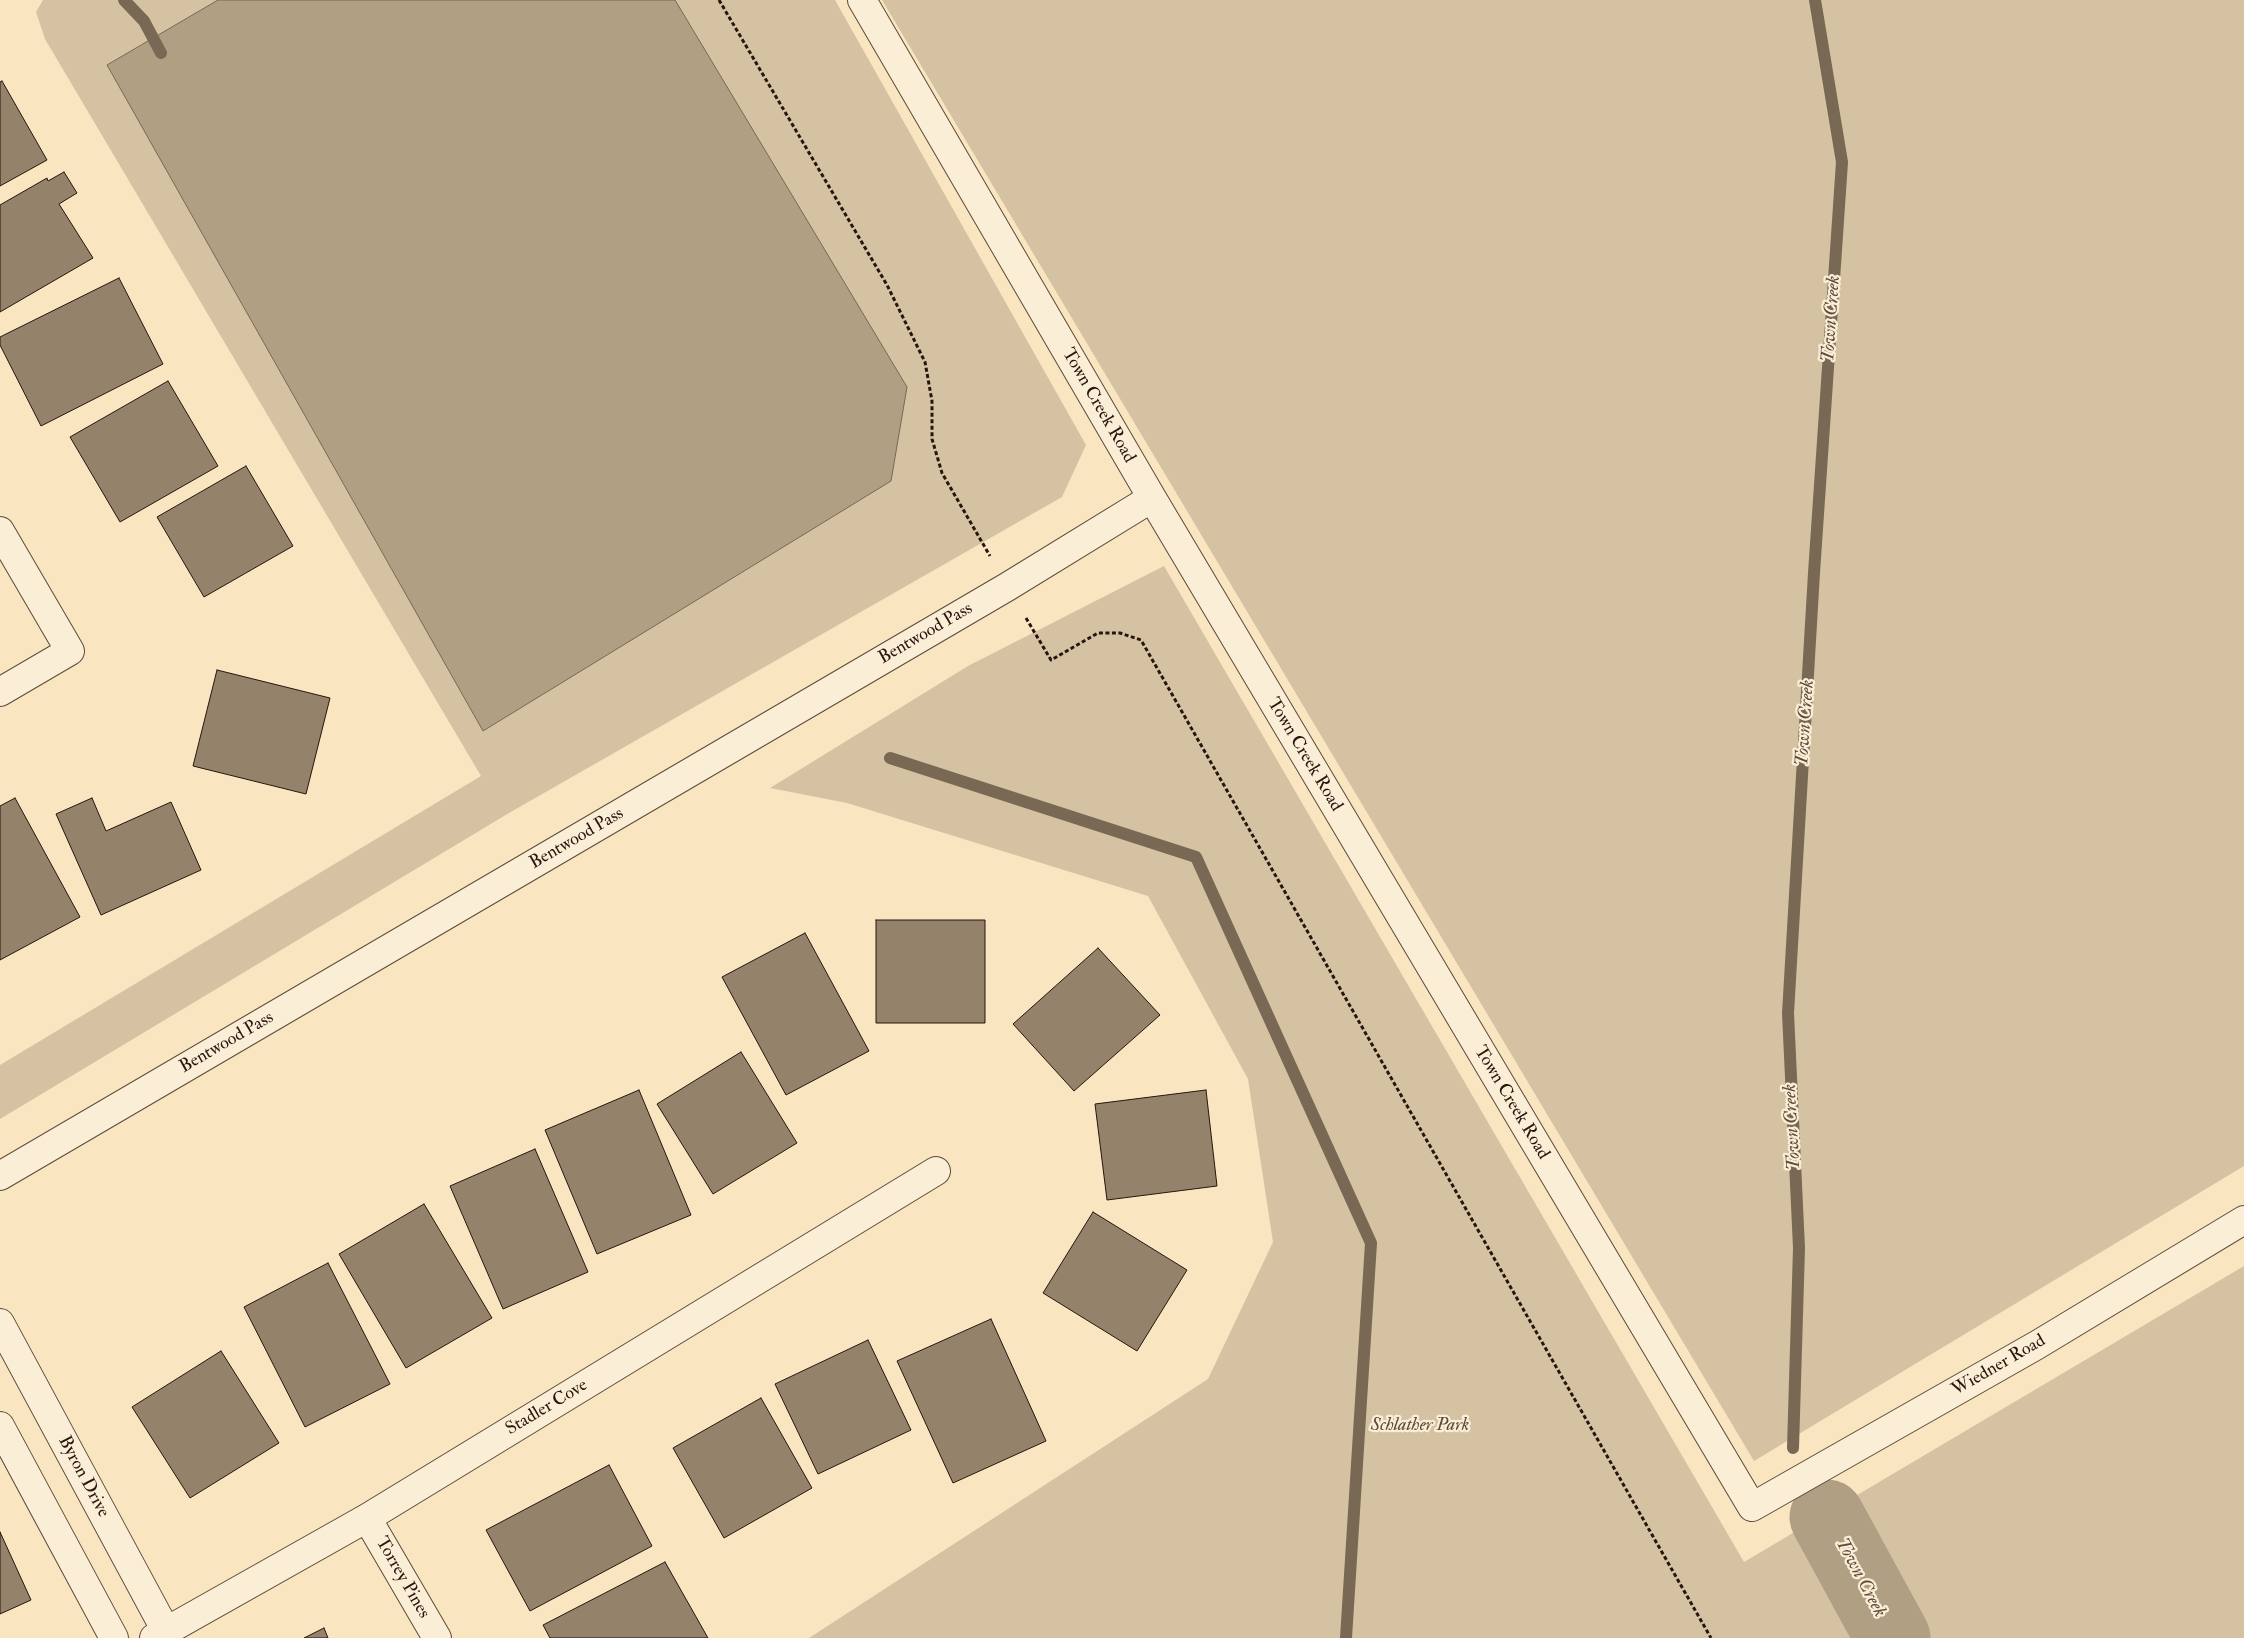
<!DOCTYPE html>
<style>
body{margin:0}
canvas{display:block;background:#f9e5c0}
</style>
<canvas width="2244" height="1638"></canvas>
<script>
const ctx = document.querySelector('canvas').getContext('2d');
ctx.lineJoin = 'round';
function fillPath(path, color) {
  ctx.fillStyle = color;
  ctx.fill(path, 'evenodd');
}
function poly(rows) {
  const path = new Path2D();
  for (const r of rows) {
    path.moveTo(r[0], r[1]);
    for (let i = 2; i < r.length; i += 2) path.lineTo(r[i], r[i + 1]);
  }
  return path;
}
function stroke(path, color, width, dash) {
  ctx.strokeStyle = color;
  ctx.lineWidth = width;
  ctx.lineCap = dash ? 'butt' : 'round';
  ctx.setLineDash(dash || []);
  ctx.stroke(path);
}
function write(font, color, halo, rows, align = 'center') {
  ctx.font = font + ' "IM FELL Double Pica",serif';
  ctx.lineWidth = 4.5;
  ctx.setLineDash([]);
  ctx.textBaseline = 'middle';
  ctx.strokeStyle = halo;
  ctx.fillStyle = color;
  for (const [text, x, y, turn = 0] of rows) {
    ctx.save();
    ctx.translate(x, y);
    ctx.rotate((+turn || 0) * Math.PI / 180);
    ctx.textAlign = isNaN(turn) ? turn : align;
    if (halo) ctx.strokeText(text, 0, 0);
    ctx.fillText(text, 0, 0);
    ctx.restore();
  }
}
fillPath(poly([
 [43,0,835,0,1086,445,1062,497,509,813,0,1119,0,1065,481,776,45,39,36,12],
 [882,0,2244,0,2244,1166,1754,1461],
 [1164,566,1744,1562,2244,1266,2244,1638,809,1638,1208,1379,1273,1242,1248,1079,1148,896,847,803,770,788,968,666]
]), '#d5c2a2');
const water = poly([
 [218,0,675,0,907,387,891,481,483,731,107,65,218,0]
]);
fillPath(water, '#b19f83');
stroke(water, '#796854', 1);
stroke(poly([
 [124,0,144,21,161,53],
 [890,758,1196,857,1371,1243,1346,1638],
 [1793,1448,1799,1248,1788,1013,1814,573,1842,162,1815,0]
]), '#796854', 12);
stroke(poly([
 [1827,1517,1893,1638]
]), '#b19f83', 75);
const building = poly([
 [2,81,47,160,0,186,0,82,2,81],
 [64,172,77,193,59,204,93,258,0,312,0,205,47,178,48,181,64,172],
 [119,278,163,364,41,426,0,345,0,337,119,278],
 [168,381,218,466,120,522,70,437,168,381],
 [246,466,293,546,204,597,157,517,246,466],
 [217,670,330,698,306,794,193,766,217,670],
 [15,798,80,917,0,960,0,806,15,798],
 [92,798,106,831,171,802,201,870,101,915,56,814,92,798],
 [876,920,985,920,985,1023,876,1023,876,920],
 [805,933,869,1051,786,1095,722,977,805,933],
 [1098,948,1160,1015,1074,1091,1013,1024,1098,948],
 [741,1052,797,1143,713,1194,657,1104,741,1052],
 [639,1090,691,1215,597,1254,545,1130,639,1090],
 [1206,1090,1217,1186,1107,1200,1095,1104,1206,1090],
 [535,1149,588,1272,503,1309,450,1186,535,1149],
 [424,1204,492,1318,406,1368,339,1254,424,1204],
 [1093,1212,1187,1270,1137,1351,1043,1293,1093,1212],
 [328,1263,390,1384,305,1427,244,1307,328,1263],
 [991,1319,1046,1441,953,1483,897,1361,991,1319],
 [868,1340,911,1430,818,1474,775,1384,868,1340],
 [221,1351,279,1443,190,1498,132,1407,221,1351],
 [761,1398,812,1488,724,1538,673,1448,761,1398],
 [609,1465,652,1546,530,1611,486,1530,609,1465],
 [0,1532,31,1600,0,1614,0,1532],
 [665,1562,708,1638,550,1638,543,1625,665,1562],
 [324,1628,328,1638,304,1638,324,1628]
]);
fillPath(building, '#94826b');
stroke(building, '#26160e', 1);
const minor = poly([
 [862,0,1152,498,1752,1507,2037,1345,2244,1220],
 [0,531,70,651,0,692],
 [0,1176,1007,587,1152,498],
 [0,1323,166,1631],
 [0,1426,114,1638],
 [367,1518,437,1638],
 [154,1638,367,1518,936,1171]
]);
stroke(minor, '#5b4a3a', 30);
stroke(poly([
 [719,0,887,285,925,362,932,401,932,439,942,473,990,556],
 [1026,618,1051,660,1098,633,1120,633,1141,640,1711,1638]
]), '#26160e', 3, [4, 2.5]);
stroke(minor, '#fbeed6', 28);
write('18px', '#26160e', '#fbeed6', [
 ["Town Creek Road",1098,406,60],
 ["Bentwood Pass",926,634,-30],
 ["Town Creek Road",1304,755,59],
 ["Bentwood Pass",577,839,-30],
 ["Bentwood Pass",227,1043,-30],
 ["Town Creek Road",1511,1103,59],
 ["Wiedner Road",1999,1366,-30],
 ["Stadler Cove",547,1408,-31],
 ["Byron Drive",83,1477,62],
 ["Torrey Pines",402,1578,60]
]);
write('italic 18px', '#5b4a3a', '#fbeed6', [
 ["Schlather Park",1420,1426]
]);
write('italic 19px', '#5e4d3d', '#fbeed6', [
 ["Town Creek",1832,319,-86],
 ["Town Creek",1806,723,-86],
 ["Town Creek",1793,1127,-93],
 ["Town Creek",1860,1578,62]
]);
</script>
